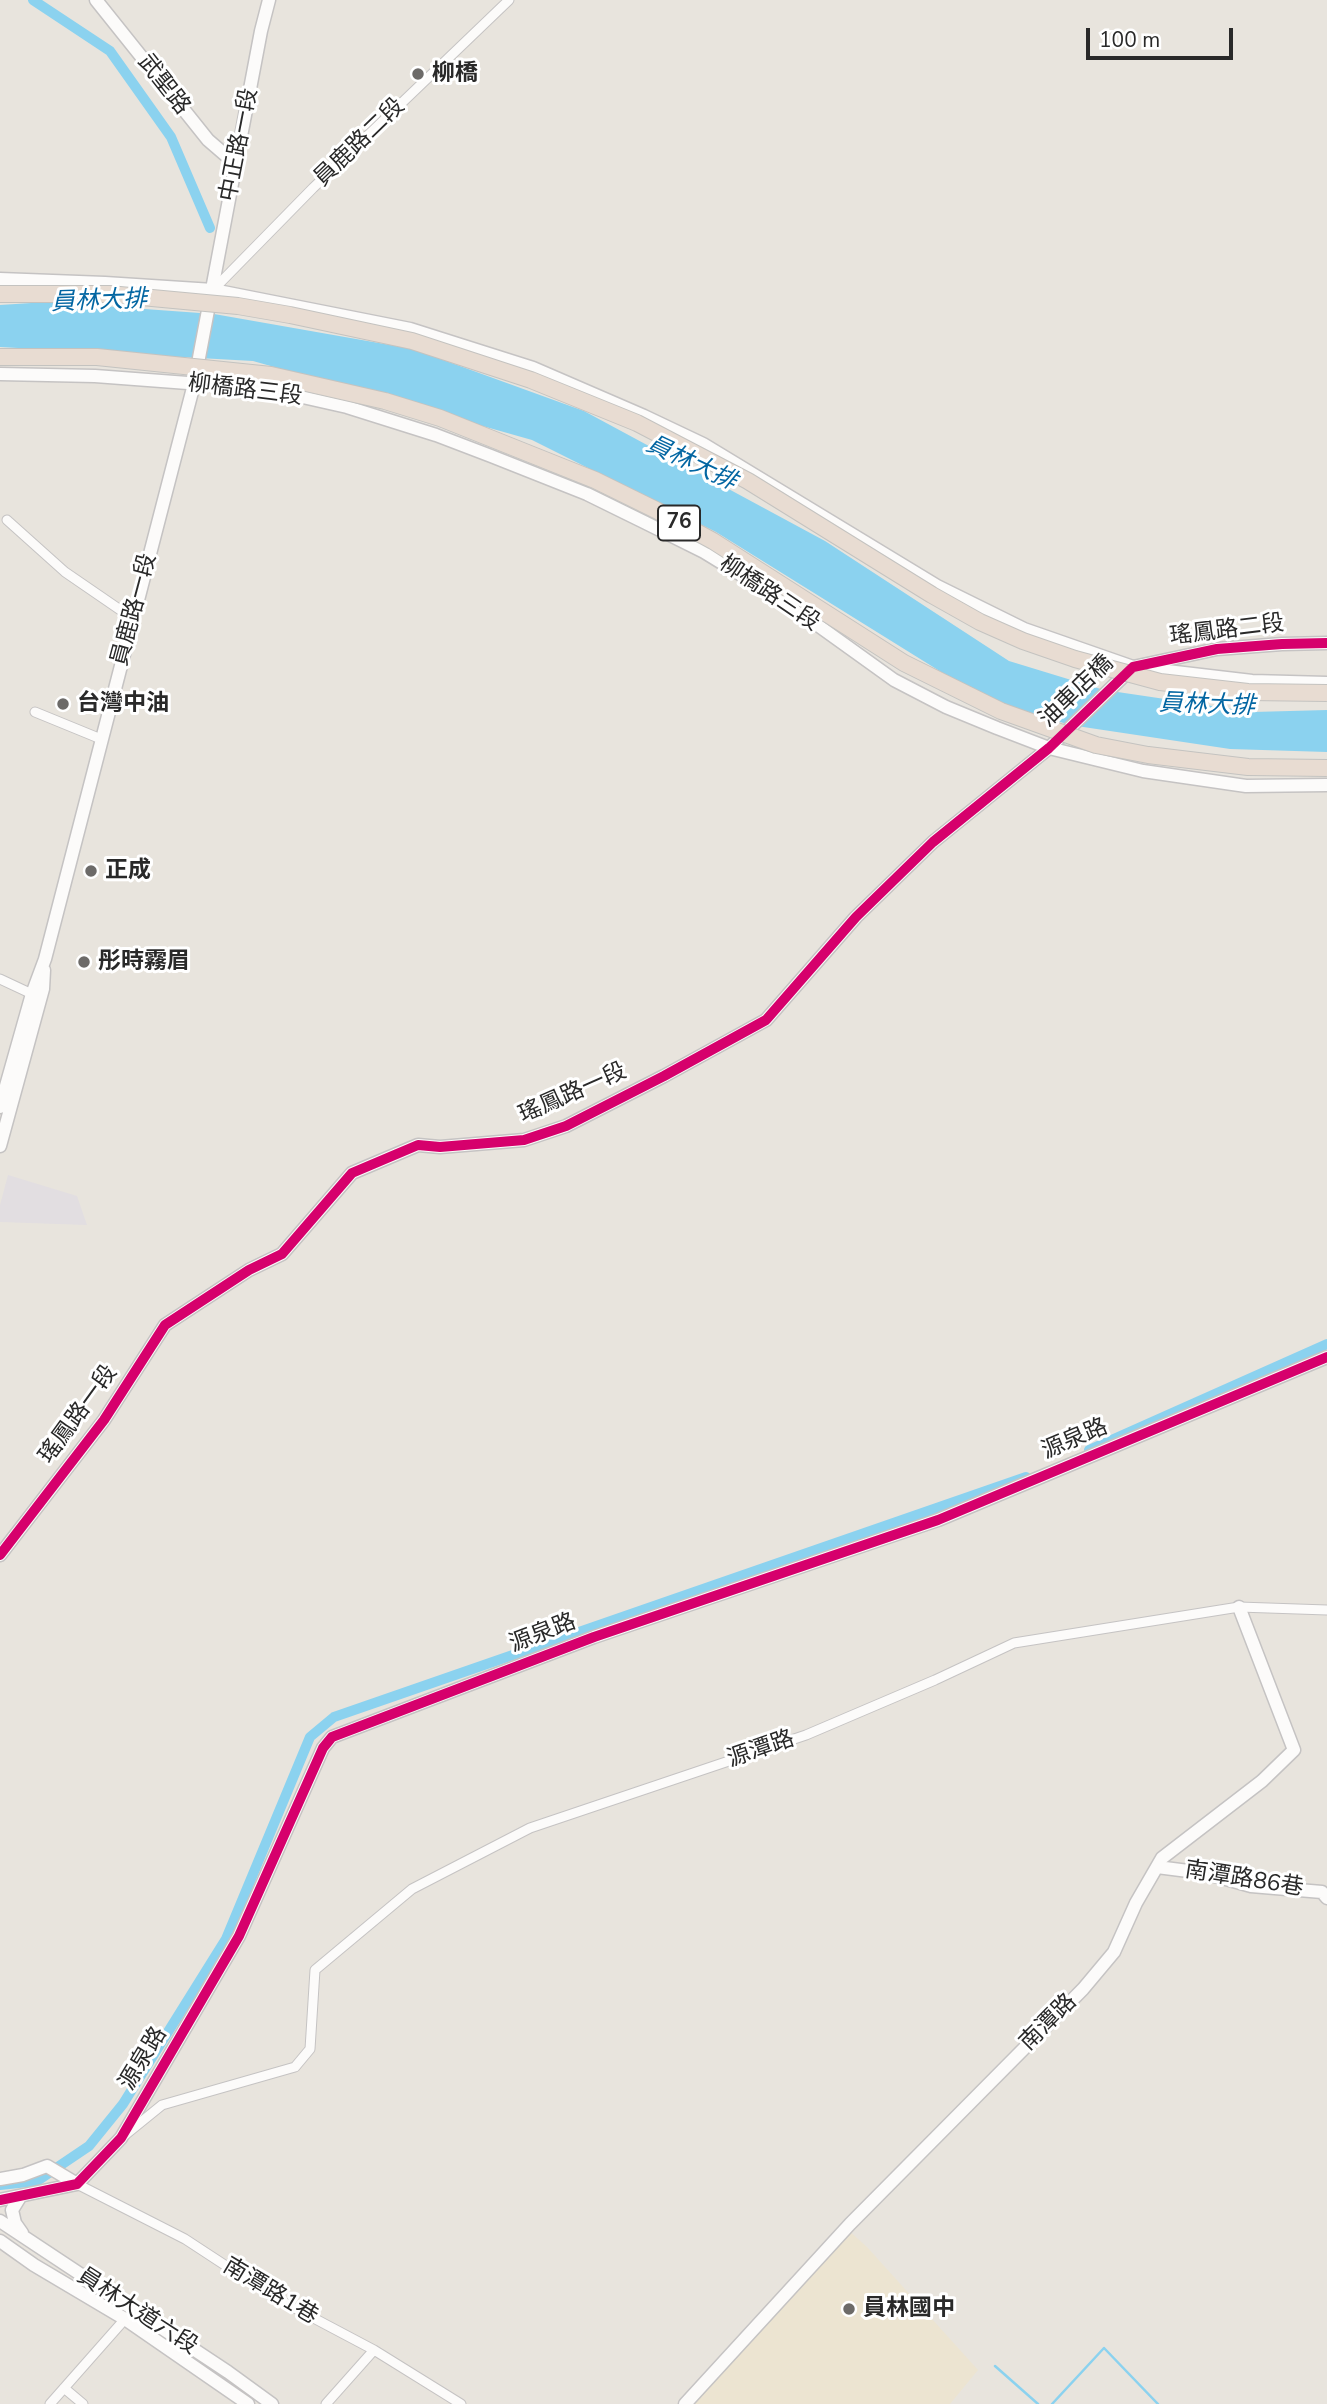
<!DOCTYPE html>
<meta charset="utf-8">
<style>
body{margin:0}
#map{position:relative;width:1327px;height:2404px;overflow:hidden;background:#e8e4dd;font-family:"Nunito Sans",sans-serif}
canvas{display:block}
.scale{position:absolute;left:1086px;top:28px;width:147px;height:32px;box-sizing:border-box;border:4px solid #292929;border-top:0;padding-left:9px;font-size:21px;line-height:24px;white-space:nowrap;color:#292929;-webkit-text-stroke:5px #fff;paint-order:stroke}
</style>
<div id="map">
<canvas width="1327" height="2404"></canvas>
<div class="scale">100 m</div>
</div>
<script>
const ctx = document.querySelector('canvas').getContext('2d');
ctx.lineJoin = 'round';
function fillPath(path, color) {
  ctx.fillStyle = color;
  ctx.fill(path, 'evenodd');
}
function poly(rows) {
  const path = new Path2D();
  for (const r of rows) {
    path.moveTo(r[0], r[1]);
    for (let i = 2; i < r.length; i += 2) path.lineTo(r[i], r[i + 1]);
  }
  return path;
}
function stroke(path, color, width, dash) {
  ctx.strokeStyle = color;
  ctx.lineWidth = width;
  ctx.lineCap = dash ? 'butt' : 'round';
  ctx.setLineDash(dash || []);
  ctx.stroke(path);
}
function write(font, color, halo, rows, align = 'center') {
  ctx.font = font + ' "Nunito Sans","Noto Sans TC",sans-serif';
  ctx.lineWidth = 6;
  ctx.setLineDash([]);
  ctx.textBaseline = 'middle';
  ctx.strokeStyle = halo;
  ctx.fillStyle = color;
  for (const [text, x, y, turn = 0] of rows) {
    ctx.save();
    ctx.translate(x, y);
    ctx.rotate((+turn || 0) * Math.PI / 180);
    ctx.textAlign = isNaN(turn) ? turn : align;
    if (halo) ctx.strokeText(text, 0, 0);
    ctx.fillText(text, 0, 0);
    ctx.restore();
  }
}
fillPath(poly([
 [8,1175,77,1196,87,1225,0,1222,0,1205]
]), '#e2dee1');
fillPath(poly([
 [848,2230,867,2247,978,2370,950,2404,686,2404]
]), '#ece4d1');
fillPath(poly([
 [47,302,214,314,413,349,584,411,825,541,1009,661,1104,690,1253,712,1327,710,1327,752,1230,749,1070,725,983,698,716,532,532,440,253,361,0,347,0,305]
]), '#8bd2ef');
stroke(poly([
 [995,2366,1038,2404],
 [1052,2404,1104,2348,1158,2404]
]), '#8bd2ef', 2.5);
stroke(poly([
 [33,0,110,51,171,137,210,228],
 [1089,1450,1327,1344],
 [0,2185,37,2181,89,2146,123,2104,226,1939,310,1737,334,1717,1026,1477]
]), '#8bd2ef', 10);
const street = poly([
 [213,290,313,188,509,0],
 [7,520,65,572,132,618],
 [35,712,101,739],
 [0,979,32,994],
 [125,2135,162,2105,295,2067,310,2049,315,1970,412,1889,530,1828,806,1735,935,1680,1014,1643,1239,1607,1327,1610],
 [77,2184,185,2239,272,2296,374,2350,461,2404],
 [64,2388,83,2404],
 [50,2404,125,2319],
 [326,2404,374,2350]
]);
const secondary = poly([
 [96,0,208,140,237,165],
 [0,279,105,283,213,290,410,329,533,368,644,416,703,444,937,586,1024,629,1133,667,1252,681,1327,683],
 [0,374,95,376,267,389,347,407,436,435,491,456,587,494,646,523,704,552,784,601,894,680,946,707,997,728,1049,748,1143,771,1246,786,1327,785],
 [0,1107,32,994,45,959,194,384,261,31,269,0],
 [0,1146,43,989,44,970],
 [0,1555,104,1420,165,1325,249,1270,282,1254,352,1173,418,1145,440,1147,524,1140,566,1126,664,1076,766,1020,856,917,933,842,1049,748,1133,667,1217,649,1282,644,1327,643],
 [1157,1867,1204,1873,1251,1886,1322,1892,1327,1898],
 [0,2179,23,2175,47,2166,77,2184],
 [20,2197,12,2210,15,2223,22,2233],
 [0,2200,77,2184,121,2138,239,1936,323,1748,332,1737,594,1637,938,1520,1327,1357],
 [0,2221,228,2372,272,2404],
 [0,2241,34,2265,125,2319,248,2404],
 [685,2404,850,2224,1083,1989,1114,1952,1136,1903,1162,1858,1262,1781,1294,1750,1239,1607]
]);
stroke(street, '#c5c3c3', 11);
stroke(secondary, '#c5c3c3', 15);
stroke(street, '#fcfbfa', 9);
stroke(secondary, '#fcfbfa', 12);
const highwayBridge = poly([
 [0,294,109,294,238,306,290,315,412,341,531,380,637,423,748,481,932,595,980,622,1023,641,1075,659,1160,682,1248,692,1327,693],
 [0,357,97,357,271,375,385,401,440,418,595,480,656,510,713,541,904,663,1001,711,1096,745,1148,755,1248,767,1327,768]
]);
stroke(highwayBridge, '#c4c3c0', 18, []);
stroke(highwayBridge, '#e8dcd2', 16);
stroke(poly([
 [0,1555,104,1420,165,1325,249,1270,282,1254,352,1173,418,1145,440,1147,524,1140,566,1126,664,1076,766,1020,856,917,933,842,1049,748,1133,667,1217,649,1282,644,1327,643],
 [0,2200,77,2184,121,2138,239,1936,323,1748,332,1737,594,1637,938,1520,1327,1357]
]), '#d6006c', 10);
for (const [x, y, r, color] of [
 [418,74,7,"#6c6a68"],
 [63,704,7,"#6c6a68"],
 [91,871,7,"#6c6a68"],
 [84,962,7,"#6c6a68"],
 [849,2309,7,"#6c6a68"]
]) {
  const dot = new Path2D();
  dot.arc(x, y, r, 0, 2 * Math.PI);
  ctx.fillStyle = color;
  ctx.fill(dot);
  stroke(dot, '#fff', 2.5);
}
for (const [x, y, w] of [
 [679,523,42]
]) {
  const box = new Path2D();
  box.roundRect(x - w / 2, y - 17.5, w, 35, 5);
  ctx.fillStyle = '#fff';
  ctx.fill(box);
  stroke(box, '#292929', 2);
}
write('bold 21px', '#292929', null, [
 ["76",679,523]
]);
write('bold 23px', '#292929', '#fff', [
 ["柳橋",432,74],
 ["台灣中油",77,704],
 ["正成",105,871],
 ["彤時霧眉",98,962],
 ["員林國中",863,2309]
], 'left');
write('23px', '#292929', '#fff', [
 ["武聖路",163,85,52],
 ["員鹿路二段",360,143,-44],
 ["中正路一段",240,145,-79],
 ["柳橋路三段",245,391,7],
 ["柳橋路三段",769,594,34],
 ["員鹿路一段",135,610,-75],
 ["瑤鳳路二段",1227,631,-7],
 ["油車店橋",1077,692,-44],
 ["瑤鳳路一段",573,1094,-24],
 ["瑤鳳路一段",79,1415,-54],
 ["源泉路",1075,1440,-23],
 ["源泉路",543,1634,-21],
 ["源潭路",761,1750,-19],
 ["南潭路86巷",1244,1880,9],
 ["南潭路",1049,2023,-45],
 ["源泉路",144,2059,-59],
 ["南潭路1巷",270,2292,31],
 ["員林大道六段",137,2312,33]
]);
write('italic 24px', '#0366a2', '#fff', [
 ["員林大排",99,302,-2],
 ["員林大排",691,464,25],
 ["員林大排",1207,706,2]
]);
</script>
